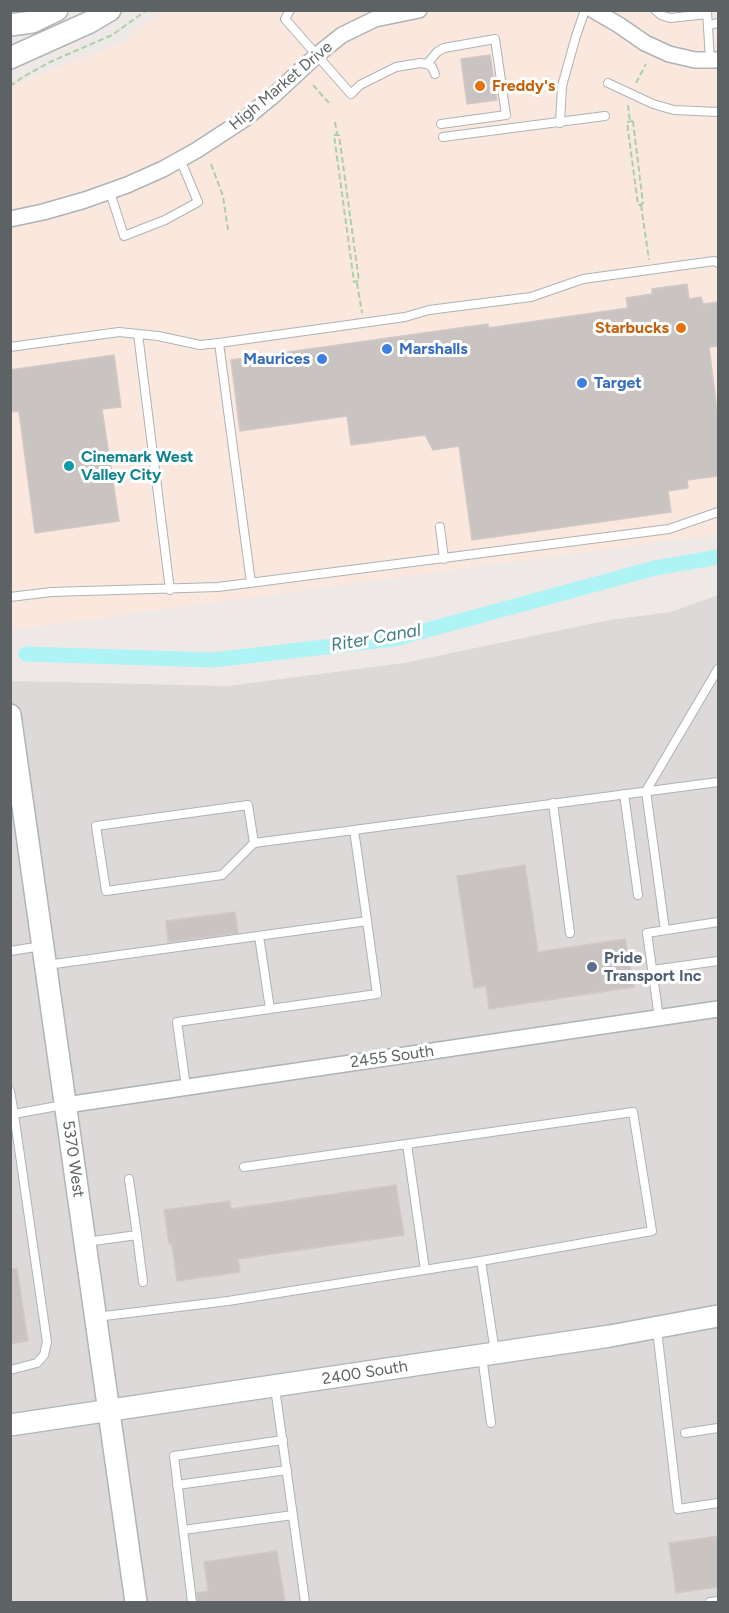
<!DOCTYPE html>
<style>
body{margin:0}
#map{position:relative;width:729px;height:1613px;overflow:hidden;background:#eee9e6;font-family:Figtree,sans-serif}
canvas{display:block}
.frame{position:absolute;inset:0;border:12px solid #5d6364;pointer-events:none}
</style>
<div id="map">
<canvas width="729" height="1613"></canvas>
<div class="frame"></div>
</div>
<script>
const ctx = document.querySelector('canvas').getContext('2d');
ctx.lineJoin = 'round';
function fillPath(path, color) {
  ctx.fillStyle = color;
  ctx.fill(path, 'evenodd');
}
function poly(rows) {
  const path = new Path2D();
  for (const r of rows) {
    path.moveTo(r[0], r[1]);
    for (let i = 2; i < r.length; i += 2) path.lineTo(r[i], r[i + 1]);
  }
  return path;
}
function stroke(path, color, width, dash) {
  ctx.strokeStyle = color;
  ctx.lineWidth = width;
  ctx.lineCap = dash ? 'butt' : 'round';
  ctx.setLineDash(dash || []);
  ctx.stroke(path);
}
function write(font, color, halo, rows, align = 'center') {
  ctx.font = font + ' Figtree,sans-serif';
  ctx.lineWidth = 6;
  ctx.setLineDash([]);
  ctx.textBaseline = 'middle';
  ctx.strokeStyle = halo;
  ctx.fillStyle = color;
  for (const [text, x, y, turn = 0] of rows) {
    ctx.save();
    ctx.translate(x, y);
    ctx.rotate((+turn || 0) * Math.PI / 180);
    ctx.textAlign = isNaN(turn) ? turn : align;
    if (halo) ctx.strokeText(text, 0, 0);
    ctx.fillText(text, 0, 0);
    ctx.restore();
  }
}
fillPath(poly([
 [159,11,718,11,718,534,13,630,10,610,10,86,126,41]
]), '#fae8df');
fillPath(poly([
 [718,595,718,1602,11,1602,11,681,228,686,404,663,609,620,671,612]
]), '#ddd9d8');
stroke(poly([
 [26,654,213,660,394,639,655,568,718,557]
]), '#aef3f5', 15);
const building = poly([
 [490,55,497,100,467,104,461,59,490,55],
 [687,284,689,299,701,297,703,304,718,302,718,346,709,347,718,418,718,476,687,480,688,488,668,491,671,512,472,540,459,446,433,450,425,435,351,445,347,416,240,431,231,360,488,324,488,328,628,308,626,298,652,294,652,289,687,284],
 [114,355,121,407,102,409,119,521,35,533,19,411,10,412,10,370,114,355],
 [525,865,538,952,625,939,634,987,489,1009,486,986,474,988,457,876,525,865],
 [235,912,238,933,168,942,166,921,235,912],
 [396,1185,404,1235,238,1259,240,1272,177,1281,172,1244,169,1244,164,1210,230,1201,231,1209,396,1185],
 [10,1269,17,1269,28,1341,10,1344,10,1269],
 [718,1536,718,1587,676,1593,669,1543,718,1536],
 [277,1551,285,1602,198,1602,197,1593,208,1591,204,1562,277,1551]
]);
fillPath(building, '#c9c4c2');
stroke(building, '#d2c8c5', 1.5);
const lane = poly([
 [290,10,285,19,351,94,360,85,396,67,420,63,427,64,432,67,435,74],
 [655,10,661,15,670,18,707,14],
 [707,11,710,60],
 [709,25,718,23],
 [427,64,437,52,444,48,495,39,506,115,441,124],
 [608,83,653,104,674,110,718,112],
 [560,123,562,86,576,36,585,10],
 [443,137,605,116],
 [110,192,124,236,165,220,198,202,180,159],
 [138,334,170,590],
 [219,343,251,583],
 [10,347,119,332,158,336,200,345,219,343,405,317,429,310,531,297,583,279,714,261,718,263],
 [440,527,444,559],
 [10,597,51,592,218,587,669,529,718,512],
 [624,794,638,895],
 [553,803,570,933],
 [254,843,222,875,106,891,96,826,248,805,254,843,354,830],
 [665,930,646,791,718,669],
 [259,936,270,1009],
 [10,951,42,946],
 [47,965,367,921,354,830,718,782],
 [652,970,718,961],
 [659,1018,647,933,718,922],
 [186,1087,177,1022,377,994,367,921],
 [10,1091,14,1114,63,1105],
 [407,1144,425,1270],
 [244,1167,633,1112,652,1231,481,1261,495,1352],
 [129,1179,137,1235],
 [86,1242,137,1235,143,1282],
 [96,1317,228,1301,481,1261],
 [657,1330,678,1509,718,1503],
 [482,1356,491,1423],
 [10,1370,37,1363,44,1355,47,1342,14,1114],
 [275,1388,305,1602],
 [685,1433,718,1428],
 [177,1485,287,1470],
 [183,1530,293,1515],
 [192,1602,174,1456,283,1440],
 [710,1602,718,1601]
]);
const street = poly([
 [593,10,619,25,645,43,669,54,695,60,718,60],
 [10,219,43,212,85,200,127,185,163,169,197,150,246,118,274,95,317,55,342,35,375,19,419,10],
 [66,1105,718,1009]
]);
const secondary = poly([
 [10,25,32,22,57,10],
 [10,58,90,22,110,10],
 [10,715,136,1602],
 [10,1425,610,1336,718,1316]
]);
stroke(lane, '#aeb3b4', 10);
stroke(street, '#aeb3b4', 18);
stroke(secondary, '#b0b5b7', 24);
stroke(poly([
 [636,83,646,64],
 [313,85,329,103],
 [10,86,23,77,50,62,112,35,147,10],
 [628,105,630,122],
 [633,121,627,122,638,205,643,204],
 [633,121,643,204],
 [335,122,337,134],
 [334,135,339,135,359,281,354,282,334,135],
 [211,164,223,196,228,230],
 [641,205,649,260],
 [357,283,362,313]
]), '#adcfa7', 2, [6, 3]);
stroke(lane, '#fff', 8);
stroke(street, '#fff', 15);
stroke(secondary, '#fff', 21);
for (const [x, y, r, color] of [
 [480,86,6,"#e8710a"],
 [681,328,6,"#e8710a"],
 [387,349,6,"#3f7fe0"],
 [322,359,6,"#3f7fe0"],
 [582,383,6,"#3f7fe0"],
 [69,466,6,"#0f9aa8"],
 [592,967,6,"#5c6f8a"]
]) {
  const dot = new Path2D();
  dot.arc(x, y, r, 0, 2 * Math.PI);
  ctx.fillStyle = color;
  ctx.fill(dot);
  stroke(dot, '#fff', 2);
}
write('16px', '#5d6364', '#fff', [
 ["High Market Drive",281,86,-40],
 ["2455 South",392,1057,-8],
 ["5370 West",73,1159,82],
 ["2400 South",365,1373,-9]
]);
write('bold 16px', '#c56008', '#fff', [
 ["Freddy's",492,86],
 ["Starbucks",669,328,"right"]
], 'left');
write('bold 16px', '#366cbe', '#fff', [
 ["Marshalls",399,349],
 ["Maurices",310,359,"right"],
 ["Target",594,383]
], 'left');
write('bold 16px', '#0d838f', '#fff', [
 ["Cinemark West",81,457],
 ["Valley City",81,475]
], 'left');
write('bold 16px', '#4e5e75', '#fff', [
 ["Pride",604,958],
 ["Transport Inc",604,976]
], 'left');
write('italic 18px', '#407e84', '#fff', [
 ["Riter Canal",376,638,-10]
]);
</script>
